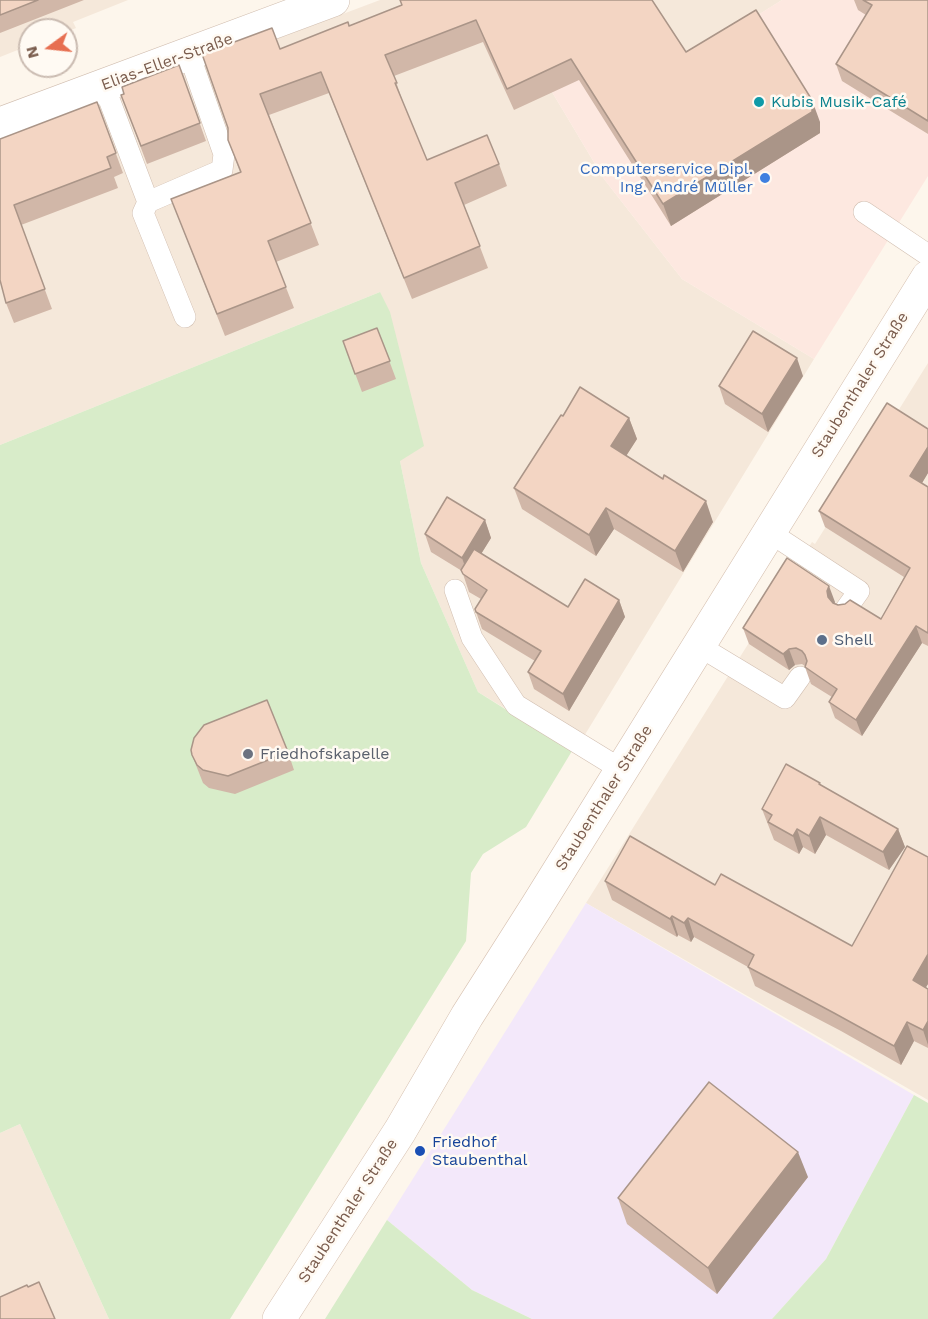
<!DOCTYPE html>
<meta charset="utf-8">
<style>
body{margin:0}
#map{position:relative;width:928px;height:1319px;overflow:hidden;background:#fdf6ec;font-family:"Work Sans",sans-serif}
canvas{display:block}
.north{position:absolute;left:18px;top:18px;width:60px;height:60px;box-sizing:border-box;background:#fffaf3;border:2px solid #cabbb1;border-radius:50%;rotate:255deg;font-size:16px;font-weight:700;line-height:24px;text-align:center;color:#7a5c4d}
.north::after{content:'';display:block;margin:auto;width:21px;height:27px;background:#e76f51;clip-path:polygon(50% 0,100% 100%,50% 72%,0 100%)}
</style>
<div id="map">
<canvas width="928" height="1319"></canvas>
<div class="north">N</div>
</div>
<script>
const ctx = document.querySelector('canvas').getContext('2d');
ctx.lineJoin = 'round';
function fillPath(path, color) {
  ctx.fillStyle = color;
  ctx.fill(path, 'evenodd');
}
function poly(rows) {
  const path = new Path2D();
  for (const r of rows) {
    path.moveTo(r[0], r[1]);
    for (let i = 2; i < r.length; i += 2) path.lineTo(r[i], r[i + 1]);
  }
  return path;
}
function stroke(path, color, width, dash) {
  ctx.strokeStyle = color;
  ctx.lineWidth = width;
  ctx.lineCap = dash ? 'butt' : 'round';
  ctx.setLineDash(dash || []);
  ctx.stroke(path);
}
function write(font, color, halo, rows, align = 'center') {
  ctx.font = font + ' "Work Sans",sans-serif';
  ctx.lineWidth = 5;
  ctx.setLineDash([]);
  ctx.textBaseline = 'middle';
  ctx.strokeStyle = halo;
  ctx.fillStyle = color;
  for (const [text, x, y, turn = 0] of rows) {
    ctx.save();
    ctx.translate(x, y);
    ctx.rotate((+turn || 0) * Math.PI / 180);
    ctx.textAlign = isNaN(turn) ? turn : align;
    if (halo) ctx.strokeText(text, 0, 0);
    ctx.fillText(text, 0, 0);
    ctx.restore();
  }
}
fillPath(poly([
 [0,0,128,0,73,22,76,28,66,32,66,30,30,30,30,45,0,57],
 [380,0,497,0,604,179,682,279,814,359,575,751,478,692,421,563,400,461,380,292,0,445,0,143],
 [649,0,782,0,685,61],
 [928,363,928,1100,586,903,812,542,815,544],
 [20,1124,109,1319,0,1319,0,1133]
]), '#f5e8da');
fillPath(poly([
 [497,0,685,60,782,0,928,0,928,176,814,359,682,279,604,179]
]), '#fde8e0');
fillPath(poly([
 [586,903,914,1095,826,1259,772,1319,532,1319,472,1290,387,1220]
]), '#f3e8fa');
fillPath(poly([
 [380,292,390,312,424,446,400,461,421,563,478,692,572,751,526,827,483,854,471,873,466,941,230,1319,109,1319,20,1124,0,1133,0,445],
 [914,1095,928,1103,928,1319,772,1319,826,1259],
 [387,1220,472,1290,532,1319,325,1319]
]), '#d8ecc9');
const service = poly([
 [104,86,148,202],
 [864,212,928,255],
 [185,317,143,213,148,202,222,170,224,154,189,54],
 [769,532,859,591,846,609],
 [455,590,472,638,516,705,622,770],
 [699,646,785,698,800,677]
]);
const minor = poly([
 [0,124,333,0]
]);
const secondary = poly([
 [279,1319,400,1131,467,1016,537,906,928,277]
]);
stroke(service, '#d1beb0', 22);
stroke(minor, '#d1beb0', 34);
stroke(secondary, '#d6c0b0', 34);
stroke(service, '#fff', 21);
stroke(minor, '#fff', 33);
stroke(secondary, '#fff', 33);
fillPath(poly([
 [0,0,84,0,0,33],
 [400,0,652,0,686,52,820,122,820,133,671,226,579,80,514,110,483,42,394,76,404,105,427,160,499,164,507,186,464,205,488,268,412,299,329,93,269,115,319,245,276,262,294,308,225,336,171,199,240,172,228,140,280,49,349,26,402,5],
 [854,0,928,0,928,134,842,81,836,64,866,15,858,10],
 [179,65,206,141,147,164,121,95],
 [97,102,123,173,114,177,118,188,21,225,52,309,14,323,6,303,0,139],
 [377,328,396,379,362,392,343,341],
 [803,376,768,432,725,404,719,386],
 [563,416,629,418,637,439,626,456,663,479,713,522,683,572,614,529,596,556,522,509,514,488],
 [928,429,928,473,922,483,928,487,928,646,922,643,862,736,835,718,829,702,832,697,811,684,805,667,805,666,802,664,795,665,789,670,749,644,743,628,835,602,835,604,881,619,904,577,825,527,819,511],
 [485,520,491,538,481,554,568,607,619,600,625,617,569,711,534,689,528,672,535,661,482,629,475,609,481,599,469,592,462,571,431,552,425,534],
 [288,752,294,770,235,794,209,788,203,783,192,755],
 [820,785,898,829,905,847,889,870,826,835,815,854,803,847,799,854,774,840,762,809],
 [928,857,928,984,926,987,928,989,928,1048,914,1041,901,1065,841,1031,755,986,748,967,694,937,691,942,678,935,677,937,612,900,605,881,715,885,852,946],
 [808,1177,717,1294,627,1224,618,1198]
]), '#d1b7a8');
fillPath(poly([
 [812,100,820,122,820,133,671,226,663,204],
 [797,358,803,376,768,432,762,414],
 [629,418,637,439,619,467,611,446],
 [928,447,928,473,916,493,910,476],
 [706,501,713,522,683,572,675,551],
 [606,508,614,529,596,556,589,535],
 [485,520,491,538,468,575,462,558],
 [829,586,835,602,833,607,828,597,827,591],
 [619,600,625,617,569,711,563,694],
 [916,626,922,643,862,736,856,720],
 [789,649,795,665,789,670,783,654],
 [820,817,826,835,815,854,809,836],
 [797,829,803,847,799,854,793,836],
 [898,829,905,847,889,870,883,852],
 [672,916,678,935,677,937,670,919],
 [688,918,694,937,691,942,684,923],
 [928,954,928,984,919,998,913,980],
 [928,1021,928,1045,923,1030],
 [907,1022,914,1041,901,1065,894,1046],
 [798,1152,808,1177,717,1294,708,1268]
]), '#aa9588');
const building = poly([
 [0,0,38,0,0,15,0,0],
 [400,0,652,0,686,52,756,10,812,100,812,112,663,204,571,59,507,89,476,20,385,55,397,83,395,83,427,160,487,135,499,164,455,183,480,246,404,278,321,72,260,94,311,223,268,241,286,287,217,314,171,199,241,172,228,140,228,128,202,54,272,28,280,49,348,22,349,26,402,5,400,0],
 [863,0,928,0,928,121,836,64,872,5,863,0],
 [179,65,200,123,141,146,121,95,124,94,122,87,179,65],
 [97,102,116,153,107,157,111,168,14,205,45,289,6,303,0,280,0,139,97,102],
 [377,328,390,361,355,374,343,341,377,328],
 [753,331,797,358,762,414,719,386,753,331],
 [580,387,629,418,611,446,663,479,664,475,706,501,675,551,606,508,589,535,514,488,561,415,563,416,580,387],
 [887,403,928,429,928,447,910,476,928,487,928,633,916,626,856,720,829,702,837,689,805,667,807,661,805,655,802,651,796,648,789,649,783,654,743,628,787,558,829,586,827,591,828,597,833,603,838,605,845,604,850,600,881,619,910,568,819,511,887,403],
 [447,497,485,520,462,558,425,534,447,497],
 [474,549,568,607,585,579,619,600,563,694,528,672,541,651,476,612,475,609,487,590,463,574,461,570,474,549],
 [267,700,288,752,228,776,203,770,197,765,192,755,191,750,194,738,204,725,267,700],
 [786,764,820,783,819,784,898,829,883,852,820,817,809,836,797,829,793,836,768,822,772,815,762,809,786,764],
 [630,836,715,885,721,874,852,946,907,846,928,857,928,954,913,980,928,989,928,1021,923,1030,907,1022,894,1046,834,1013,748,967,754,955,688,918,684,923,672,916,670,919,605,881,630,836],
 [709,1082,798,1152,708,1268,618,1198,709,1082],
 [39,1282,55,1319,0,1319,0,1297,27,1285,28,1287,39,1282]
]);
fillPath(building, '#f3d5c3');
stroke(building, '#aa9588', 1.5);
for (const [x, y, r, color] of [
 [759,102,6,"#0f9aa8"],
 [765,178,6,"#3f7fe0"],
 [822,640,6,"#5c6f8a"],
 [248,754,6,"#6b7280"],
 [420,1151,6,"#1a4fb4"]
]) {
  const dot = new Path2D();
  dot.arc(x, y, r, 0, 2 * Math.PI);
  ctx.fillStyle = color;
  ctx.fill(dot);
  stroke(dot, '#fffaf3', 2);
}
write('16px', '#7a5c4d', '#fffaf3', [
 ["Elias-Eller-Straße",167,62,-20],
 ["Staubenthaler Straße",860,385,-58],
 ["Staubenthaler Straße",604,798,-58],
 ["Staubenthaler Straße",348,1211,-57]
]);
write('16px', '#0d838f', '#fffaf3', [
 ["Kubis Musik-Café",771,102]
], 'left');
write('16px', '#366cbe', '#fffaf3', [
 ["Computerservice Dipl.",753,169],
 ["Ing. André Müller",753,187]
], 'right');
write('16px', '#4e5e75', '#fffaf3', [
 ["Shell",834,640]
], 'left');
write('16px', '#5b616d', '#fffaf3', [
 ["Friedhofskapelle",260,754]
], 'left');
write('16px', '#164399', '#fffaf3', [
 ["Friedhof",432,1142],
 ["Staubenthal",432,1160]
], 'left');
</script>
